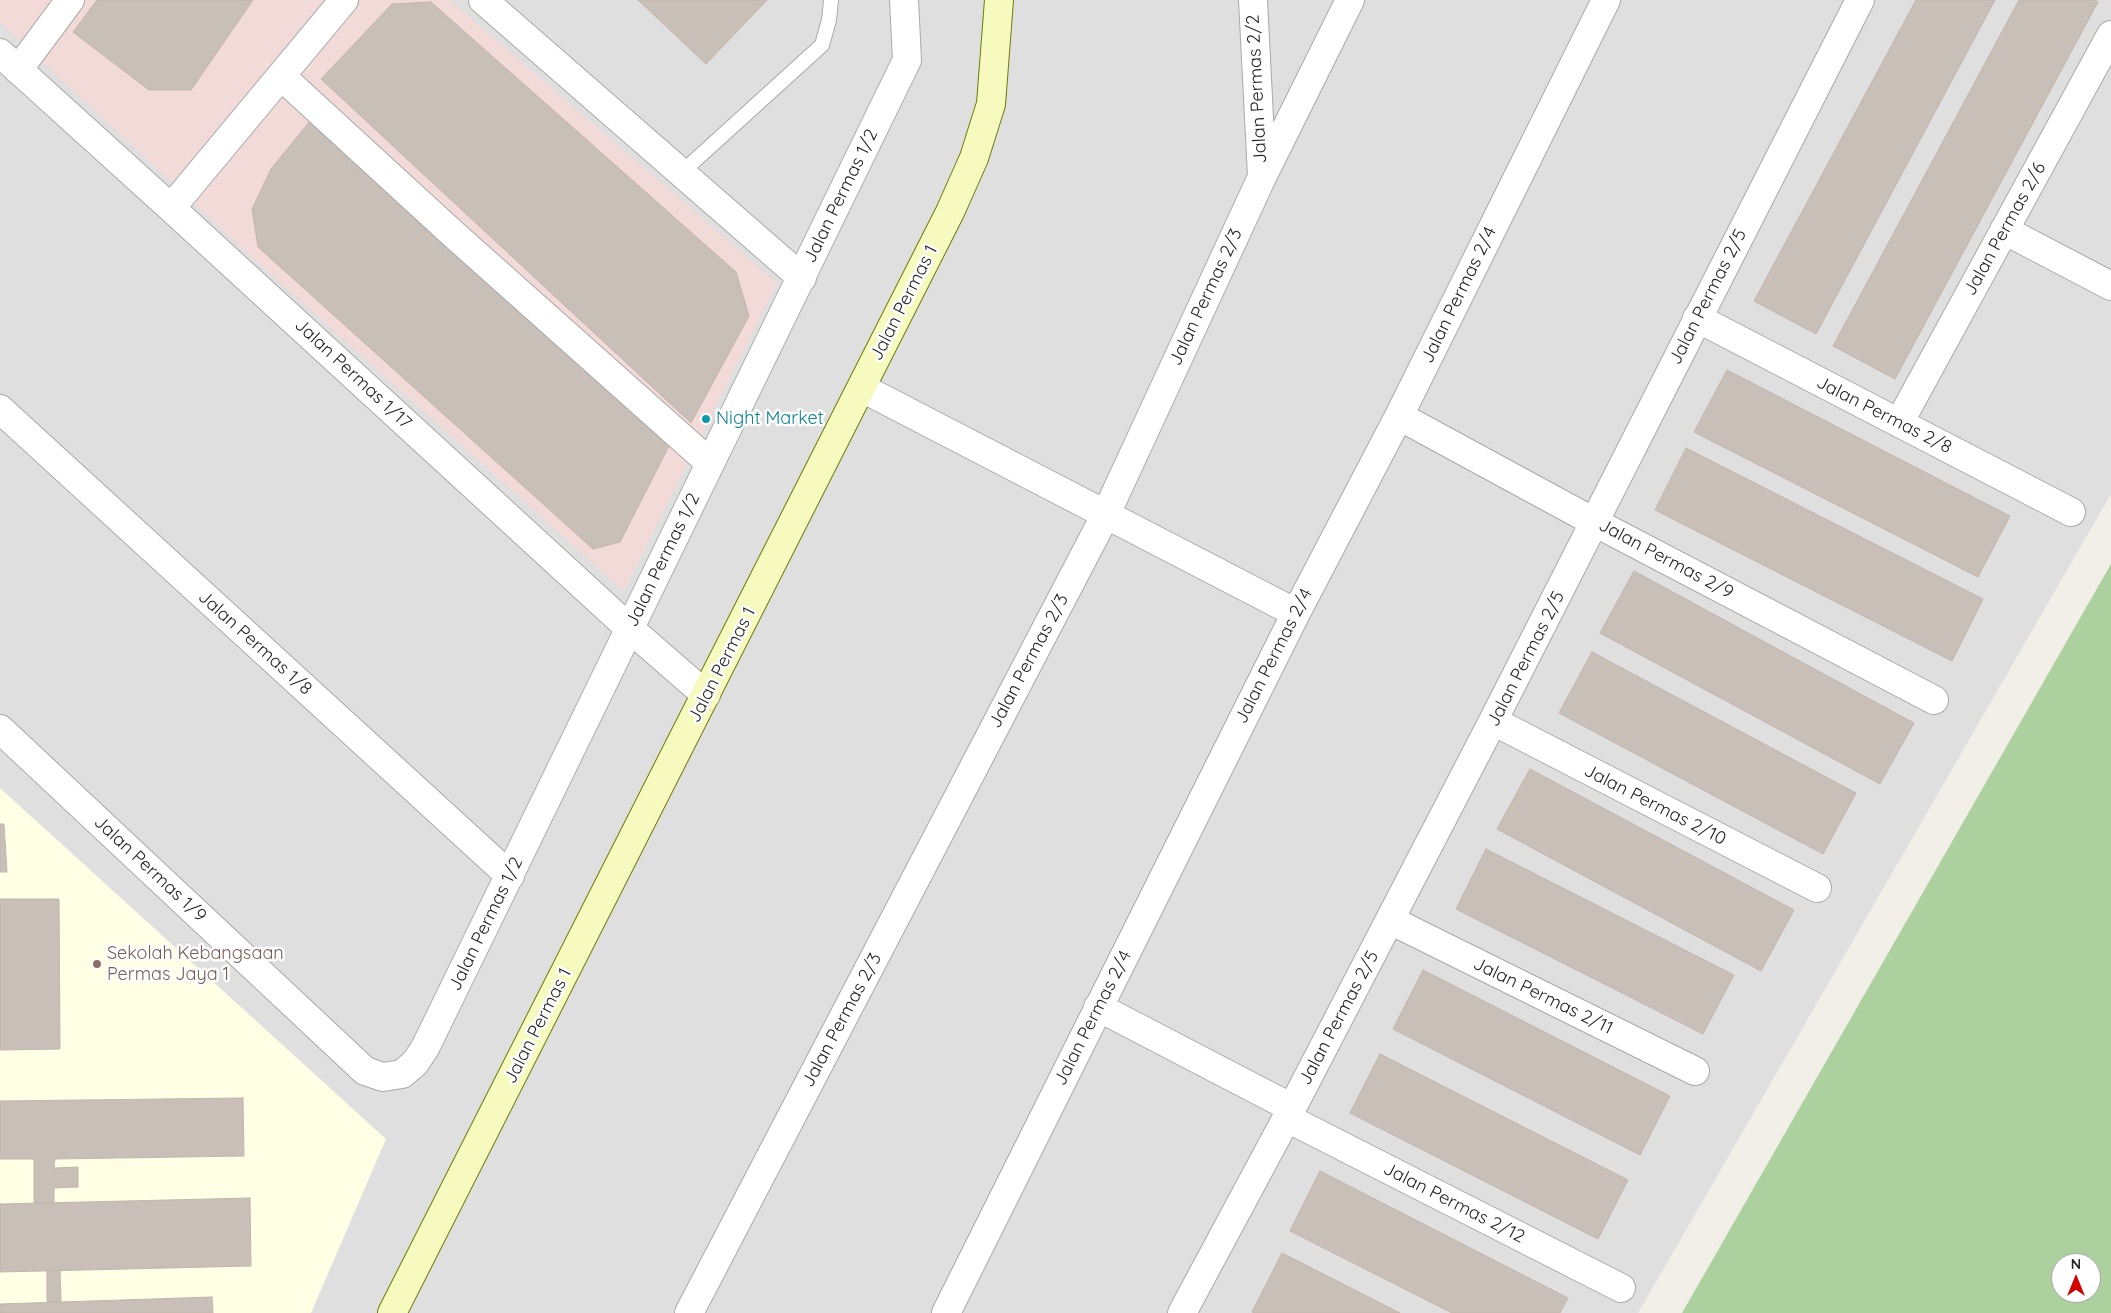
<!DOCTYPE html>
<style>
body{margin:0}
#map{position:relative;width:2111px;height:1313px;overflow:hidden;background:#f2efe9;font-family:Quicksand,sans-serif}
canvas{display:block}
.north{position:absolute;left:2051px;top:1253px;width:50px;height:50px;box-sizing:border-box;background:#fff;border:1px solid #a7a7a7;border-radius:50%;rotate:0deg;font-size:14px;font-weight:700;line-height:20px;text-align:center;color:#222}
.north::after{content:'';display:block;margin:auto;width:18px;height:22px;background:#d40000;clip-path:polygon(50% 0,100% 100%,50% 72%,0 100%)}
</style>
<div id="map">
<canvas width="2111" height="1313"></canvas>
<div class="north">N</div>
</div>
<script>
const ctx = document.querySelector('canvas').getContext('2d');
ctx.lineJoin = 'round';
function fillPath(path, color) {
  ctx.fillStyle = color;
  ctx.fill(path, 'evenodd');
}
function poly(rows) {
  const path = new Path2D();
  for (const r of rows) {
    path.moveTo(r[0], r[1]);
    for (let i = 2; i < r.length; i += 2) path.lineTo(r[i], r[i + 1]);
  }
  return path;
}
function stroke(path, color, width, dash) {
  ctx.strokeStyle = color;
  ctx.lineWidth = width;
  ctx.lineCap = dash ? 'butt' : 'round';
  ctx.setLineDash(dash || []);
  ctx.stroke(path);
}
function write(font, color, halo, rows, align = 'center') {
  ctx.font = font + ' Quicksand,sans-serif';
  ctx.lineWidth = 5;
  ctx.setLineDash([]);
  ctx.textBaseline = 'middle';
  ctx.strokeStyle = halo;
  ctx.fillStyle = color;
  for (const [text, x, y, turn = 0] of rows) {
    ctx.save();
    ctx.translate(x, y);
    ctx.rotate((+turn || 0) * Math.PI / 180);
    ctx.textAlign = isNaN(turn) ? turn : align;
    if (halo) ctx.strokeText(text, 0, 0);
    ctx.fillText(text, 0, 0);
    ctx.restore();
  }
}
fillPath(poly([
 [0,0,2111,0,2111,494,1638,1313,0,1313]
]), '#e0dfdf');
fillPath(poly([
 [0,0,450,0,777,283,624,591,245,251,0,22]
]), '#f2dad9');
fillPath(poly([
 [0,788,386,1139,311,1313,0,1313]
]), '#ffffe5');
fillPath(poly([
 [2111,564,2111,1313,1682,1313],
 [2061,1263,2091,1263,2091,1293,2061,1293]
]), '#add19e');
const building = poly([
 [97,0,253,0,191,90,149,90,73,32,97,0],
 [638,0,767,0,706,64,638,0],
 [1916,0,1995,0,1816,334,1754,301,1916,0],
 [2019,0,2095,0,2098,2,1895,379,1833,346,2019,0],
 [431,2,736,272,749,316,691,423,321,79,392,4,431,2],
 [311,120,671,442,620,542,593,549,258,247,252,209,271,169,311,120],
 [1727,370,2010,516,1978,577,1694,432,1727,370],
 [1686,448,1983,599,1952,661,1655,510,1686,448],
 [1634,571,1914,723,1880,784,1600,633,1634,571],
 [1592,652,1856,793,1823,854,1559,713,1592,652],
 [1530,769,1794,910,1761,971,1497,829,1530,769],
 [0,824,4,824,7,872,0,872,0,824],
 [1486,849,1734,975,1703,1034,1456,909,1486,849],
 [0,899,59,899,60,1049,0,1050,0,899],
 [1423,970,1670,1096,1640,1155,1393,1029,1423,970],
 [1380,1054,1628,1180,1598,1239,1350,1113,1380,1054],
 [243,1098,244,1156,55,1159,54,1168,78,1167,78,1187,54,1188,54,1203,34,1203,34,1159,0,1159,0,1101,243,1098],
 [1320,1171,1568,1298,1560,1313,1452,1313,1290,1231,1320,1171],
 [250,1198,251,1266,0,1272,0,1204,250,1198],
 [1282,1253,1400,1313,1254,1313,1252,1312,1282,1253],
 [60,1270,61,1302,47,1302,47,1271,60,1270],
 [212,1297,213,1313,0,1313,0,1304,212,1297]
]);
fillPath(building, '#c7bfb8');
stroke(building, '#c4b6ab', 1);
const lane = poly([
 [681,173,822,45,829,20,831,0]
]);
const street = poly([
 [483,0,802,278],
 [1253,0,1262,176],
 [0,53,171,208,629,628,706,695],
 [18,70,70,0],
 [281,76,451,232,710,463],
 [171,208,344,0],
 [2004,230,2111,286],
 [1697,318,2071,512],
 [862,388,1296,613],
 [0,409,510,876],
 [1399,416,1596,523,1934,700],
 [1899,423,2111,35],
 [1493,721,1817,888],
 [0,729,365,1071,383,1077,402,1074,415,1063,425,1048,907,60,904,0],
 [1390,920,1695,1071],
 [1098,1007,1292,1108],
 [1287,1118,1621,1288],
 [689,1313,1106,514,1262,177,1350,0],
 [946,1313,1296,613,1399,416,1606,0],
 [1182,1313,1292,1108,1493,721,1860,0]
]);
const secondary = poly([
 [392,1313,950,212,974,158,991,104,999,0]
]);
stroke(lane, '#a9a9a9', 16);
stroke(street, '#a9a9a9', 30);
stroke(secondary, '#707d05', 30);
stroke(lane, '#fff', 14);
stroke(street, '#fff', 28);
stroke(secondary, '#f7fabf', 28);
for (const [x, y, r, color] of [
 [706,419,5,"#0f9aa8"],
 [97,964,5,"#8d6e63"]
]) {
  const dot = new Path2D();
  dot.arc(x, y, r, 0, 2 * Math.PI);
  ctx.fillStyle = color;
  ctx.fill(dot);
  stroke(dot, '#fff', 2);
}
write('18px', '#222', '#fff', [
 ["Jalan Permas 2/2",1257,89,-93],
 ["Jalan Permas 1/2",841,196,-64],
 ["Jalan Permas 2/6",2005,229,-61],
 ["Jalan Permas 2/4",1459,295,-64],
 ["Jalan Permas 2/3",1206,297,-65],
 ["Jalan Permas 2/5",1708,297,-63],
 ["Jalan Permas 1",904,303,-63],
 ["Jalan Permas 1/17",353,374,43],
 ["Jalan Permas 2/8",1884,415,27],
 ["Jalan Permas 2/9",1666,559,28],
 ["Jalan Permas 1/2",663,560,-64],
 ["Jalan Permas 1/8",255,643,42],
 ["Jalan Permas 2/4",1274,656,-63],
 ["Jalan Permas 2/5",1526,659,-63],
 ["Jalan Permas 2/3",1029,661,-62],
 ["Jalan Permas 1",722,665,-63],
 ["Jalan Permas 2/10",1655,805,27],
 ["Jalan Permas 1/9",150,869,43],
 ["Jalan Permas 1/2",486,924,-64],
 ["Jalan Permas 2/11",1543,996,26],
 ["Jalan Permas 2/4",1093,1018,-63],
 ["Jalan Permas 2/5",1339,1018,-62],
 ["Jalan Permas 2/3",842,1020,-62],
 ["Jalan Permas 1",538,1026,-63],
 ["Jalan Permas 2/12",1454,1203,27]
]);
write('18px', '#0d838f', '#fff', [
 ["Night Market",716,419]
], 'left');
write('18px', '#785e54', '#fff', [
 ["Sekolah Kebangsaan",107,954],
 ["Permas Jaya 1",107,975]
], 'left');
</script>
